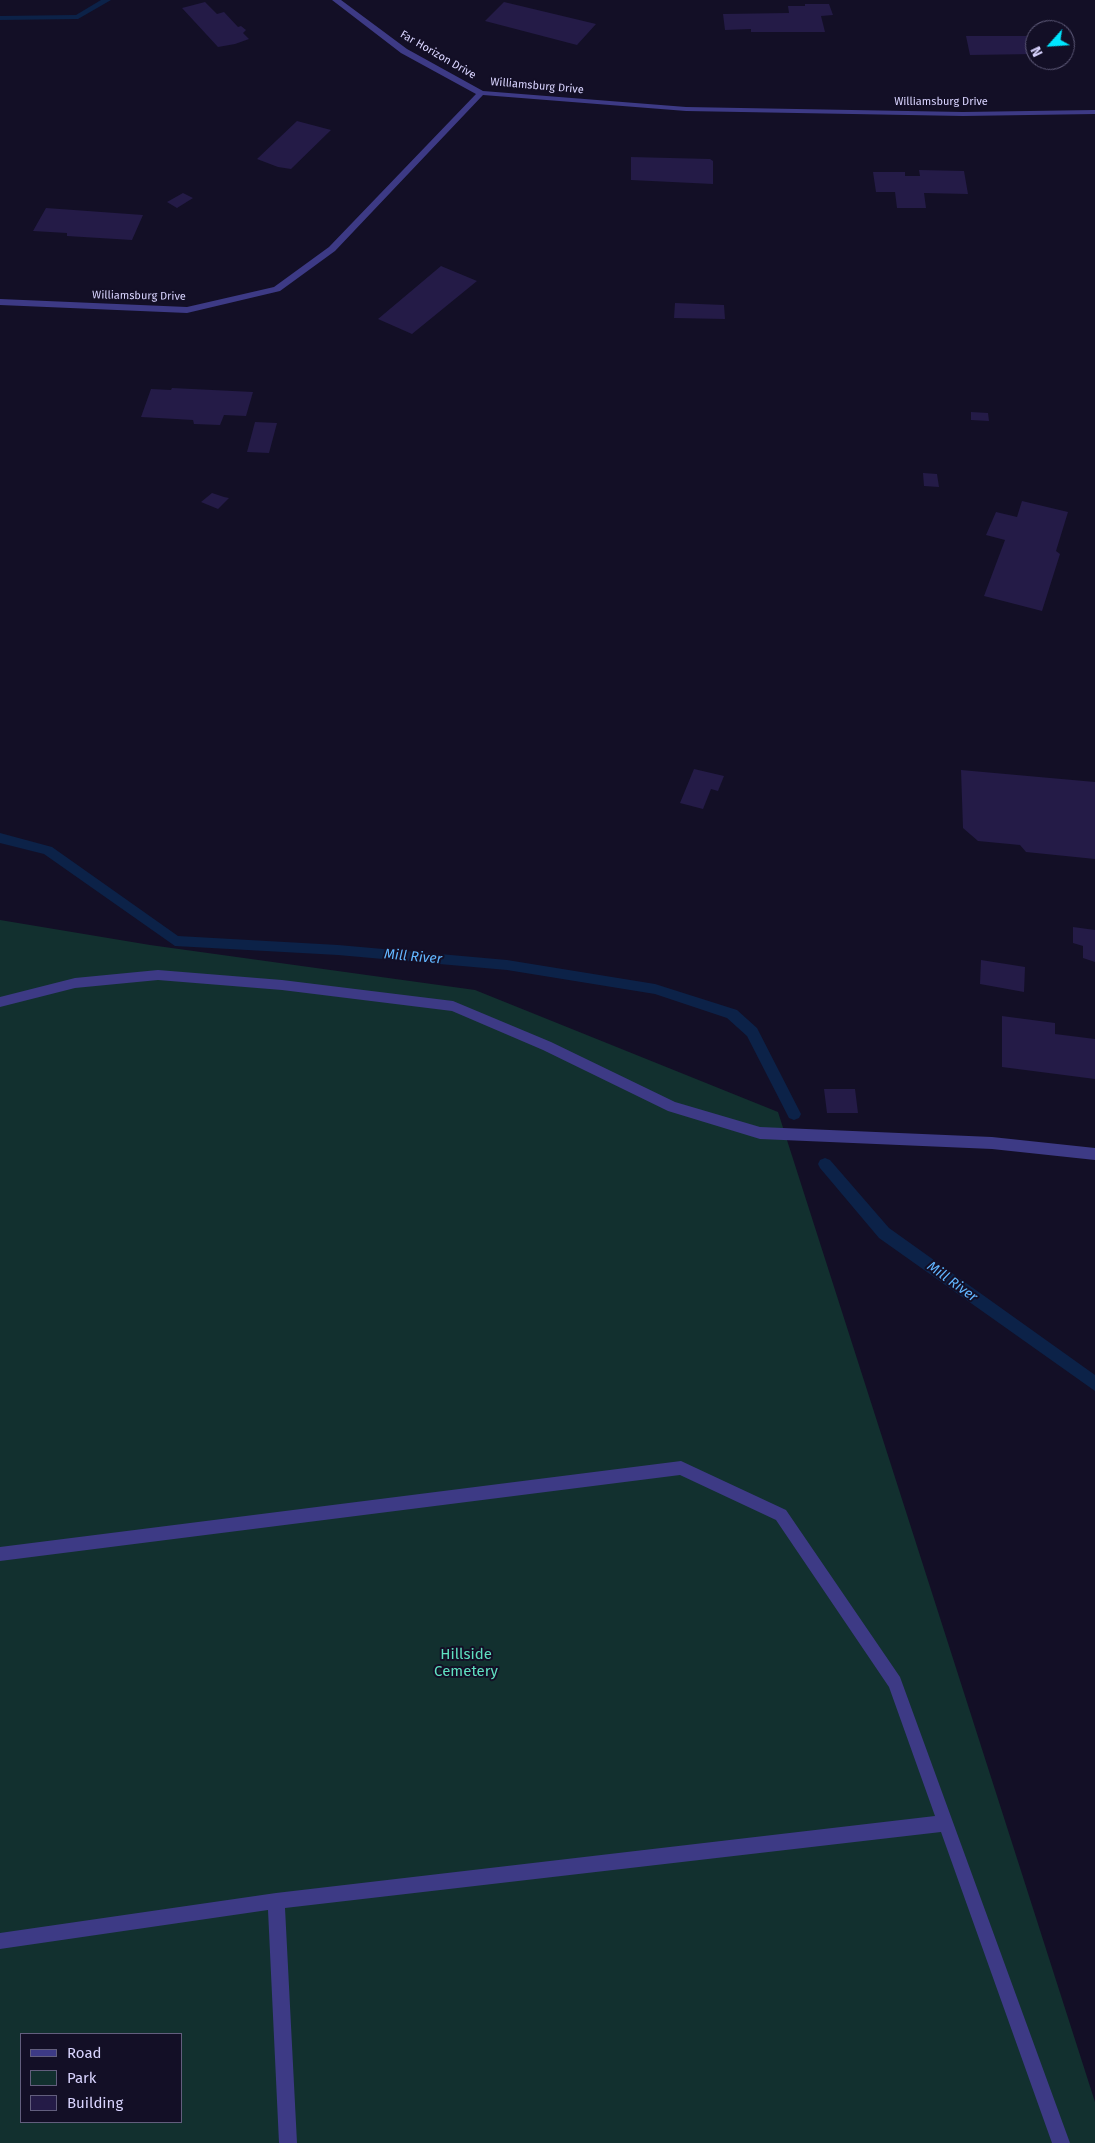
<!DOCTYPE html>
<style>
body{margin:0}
#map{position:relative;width:1095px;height:2143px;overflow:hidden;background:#130f26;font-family:"Fira Sans",sans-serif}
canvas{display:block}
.legend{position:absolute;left:20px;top:2033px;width:162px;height:90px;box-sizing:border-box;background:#130f26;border:1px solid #625e7d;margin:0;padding:6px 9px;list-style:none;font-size:15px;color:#d9d4ff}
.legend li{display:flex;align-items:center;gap:10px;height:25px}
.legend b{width:25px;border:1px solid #625e7d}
.north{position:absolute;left:1025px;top:20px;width:50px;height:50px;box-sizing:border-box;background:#130f26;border:1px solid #625e7d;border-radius:50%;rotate:244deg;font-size:14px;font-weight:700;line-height:20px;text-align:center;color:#d9d4ff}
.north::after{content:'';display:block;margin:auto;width:18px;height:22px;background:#00e5ff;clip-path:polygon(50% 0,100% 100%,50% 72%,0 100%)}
</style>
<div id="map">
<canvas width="1095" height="2143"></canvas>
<ul class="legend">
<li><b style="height:6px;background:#3d3a85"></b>Road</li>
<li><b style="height:14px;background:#12302f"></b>Park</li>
<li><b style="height:14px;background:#241b47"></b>Building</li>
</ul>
<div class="north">N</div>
</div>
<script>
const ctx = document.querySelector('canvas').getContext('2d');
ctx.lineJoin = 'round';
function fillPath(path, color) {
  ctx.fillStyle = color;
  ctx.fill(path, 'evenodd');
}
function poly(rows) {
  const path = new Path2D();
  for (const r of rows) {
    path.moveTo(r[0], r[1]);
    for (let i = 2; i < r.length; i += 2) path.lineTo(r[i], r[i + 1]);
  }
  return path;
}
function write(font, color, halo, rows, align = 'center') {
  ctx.font = font + ' "Fira Sans",sans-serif';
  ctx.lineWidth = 4;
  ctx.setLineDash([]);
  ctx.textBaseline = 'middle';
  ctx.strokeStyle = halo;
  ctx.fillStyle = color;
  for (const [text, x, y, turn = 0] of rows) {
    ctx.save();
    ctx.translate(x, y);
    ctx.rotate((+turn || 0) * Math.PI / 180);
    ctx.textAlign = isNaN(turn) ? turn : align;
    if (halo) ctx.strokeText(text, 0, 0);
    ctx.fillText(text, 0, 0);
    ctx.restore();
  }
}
fillPath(poly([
 [0,920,150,945,475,990,778,1112,1095,2102,1095,2143,0,2143],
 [21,2034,181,2034,181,2122,21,2122]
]), '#12302f');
fillPath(poly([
 [101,0,111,0,78,19,0,20,0,16,76,15,101,0],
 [0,833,52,847,178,936,338,945,507,960,655,984,737,1010,757,1028,801,1114,799,1118,794,1120,789,1118,747,1036,727,1018,655,994,507,970,338,955,175,946,44,854,0,843,0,833],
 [825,1158,830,1160,889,1228,1095,1375,1095,1391,879,1238,820,1168,818,1164,820,1160,825,1158]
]), '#0c2248');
fillPath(poly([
 [205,2,217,14,224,12,238,27,241,26,246,30,243,33,249,39,235,44,218,47,182,8],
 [504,2,596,24,577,45,485,21],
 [805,4,829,4,833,15,821,16,825,32,751,32,751,29,725,30,723,14,789,13,788,6,805,6],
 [966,36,1035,36,1035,54,970,55],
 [297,121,331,130,291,169,278,167,257,159],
 [631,157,710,159,713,161,713,184,631,180],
 [919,170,964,171,968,194,924,193,926,208,897,208,895,192,876,192,873,172,905,172,905,176,920,176],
 [183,193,193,198,177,208,167,202],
 [46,208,143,215,132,240,67,236,67,233,33,231],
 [441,266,477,281,412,334,378,319],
 [675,303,724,305,725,319,674,318],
 [172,388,253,392,246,416,224,415,220,425,194,424,193,420,141,417,151,389,171,390],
 [971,412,988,413,989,421,971,420],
 [255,422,277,423,269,453,247,452],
 [923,473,937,474,939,487,924,486],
 [212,493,224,497,229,498,218,509,201,502],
 [1022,501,1068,512,1056,551,1060,554,1042,611,984,596,1005,540,986,535,996,512,1017,517],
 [694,769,724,776,718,791,711,789,703,809,680,803],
 [961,770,1095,782,1095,859,1026,852,1020,845,978,841,963,828],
 [1073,927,1095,930,1095,962,1083,958,1083,946,1073,943],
 [981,960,1025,967,1024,992,980,984],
 [1002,1016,1055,1023,1055,1034,1095,1039,1095,1079,1002,1067],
 [824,1089,855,1089,858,1113,827,1113]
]), '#241b47');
fillPath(poly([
 [158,970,282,980,453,1001,551,1042,675,1102,760,1127,992,1137,1095,1148,1095,1160,992,1149,760,1139,668,1111,543,1050,452,1011,282,990,158,980,75,988,0,1007,0,997,75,978,158,970],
 [681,1461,786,1510,900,1677,1070,2143,1052,2143,941,1832,285,1908,297,2143,279,2143,268,1910,0,1949,0,1933,276,1893,935,1816,889,1687,776,1520,680,1475,0,1561,0,1547,681,1461]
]), '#3d3a85');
fillPath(poly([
 [332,0,341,0,407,49,483,91,686,107,963,112,1095,110,1095,114,963,116,686,111,483,95,335,251,280,291,187,313,0,305,0,299,187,307,274,287,329,247,476,94,401,53,332,0]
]), '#3d3a85');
write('11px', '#d9d4ff', '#130f26', [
 ["Far Horizon Drive",438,55,30],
 ["Williamsburg Drive",537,86,5],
 ["Williamsburg Drive",941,102],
 ["Williamsburg Drive",139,296,1]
]);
write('italic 14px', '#62b6ff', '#130f26', [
 ["Mill River",413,957,5],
 ["Mill River",952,1282,36]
]);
write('15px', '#5fe0c0', '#130f26', [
 ["Hillside",466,1655],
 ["Cemetery",466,1672]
]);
</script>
